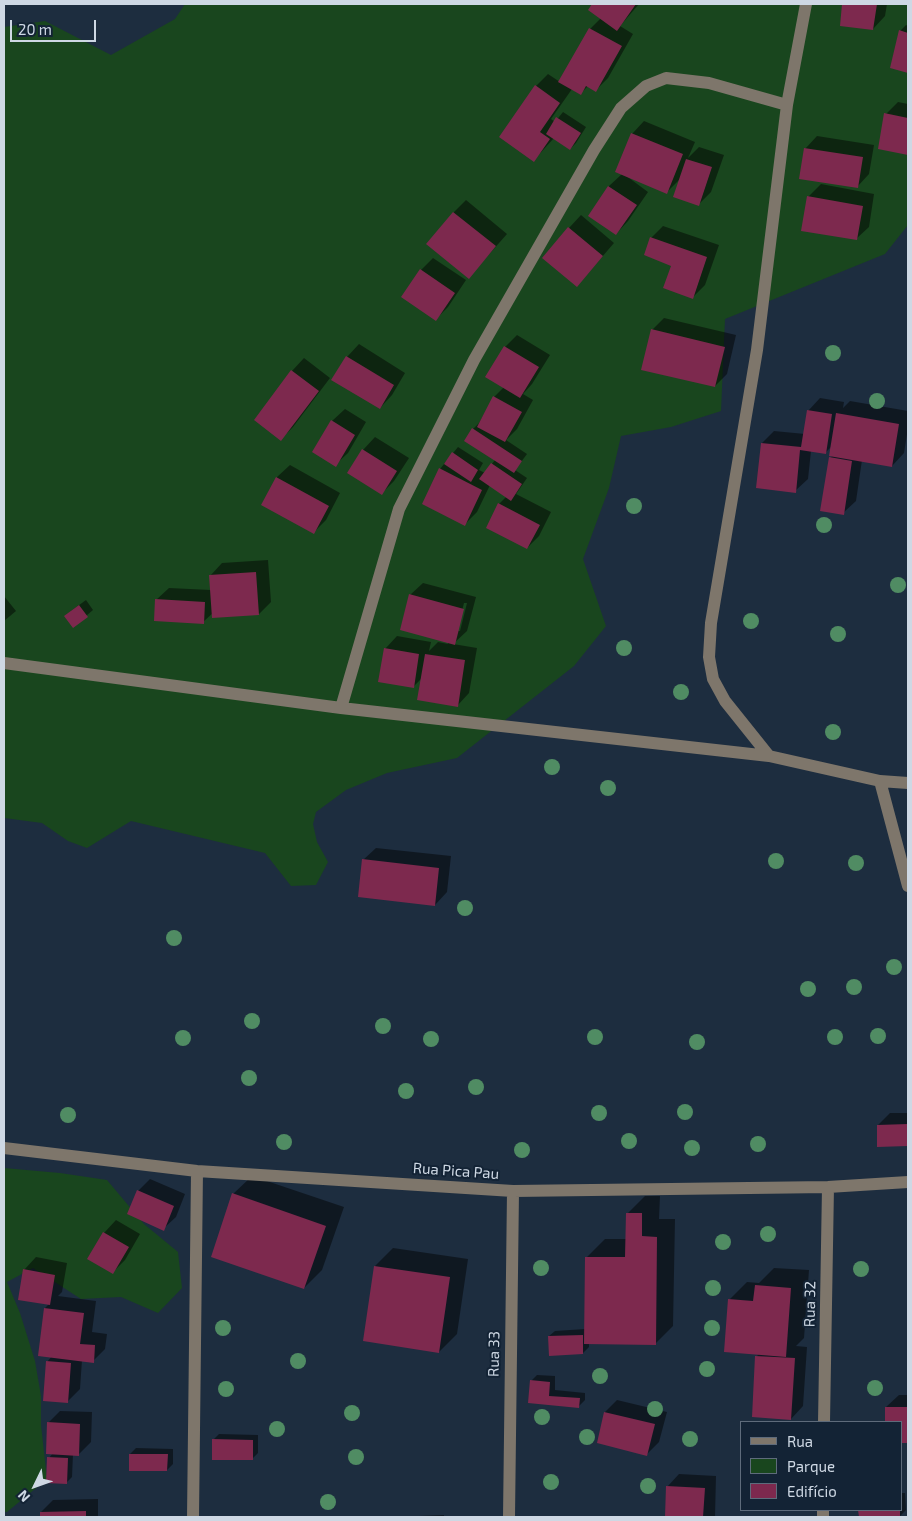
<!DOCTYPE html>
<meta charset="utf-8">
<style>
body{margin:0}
#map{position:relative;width:912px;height:1521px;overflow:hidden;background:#1d2d3f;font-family:"Exo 2",sans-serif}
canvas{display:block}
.frame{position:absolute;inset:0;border:5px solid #ced8e4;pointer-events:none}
.legend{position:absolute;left:740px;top:1421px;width:162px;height:90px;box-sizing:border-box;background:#132335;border:1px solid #5e6b7b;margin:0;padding:6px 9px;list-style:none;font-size:15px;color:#ced8e4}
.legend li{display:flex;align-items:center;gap:10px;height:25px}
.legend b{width:25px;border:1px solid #5e6b7b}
.north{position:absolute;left:10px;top:1461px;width:50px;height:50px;-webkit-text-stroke:4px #132335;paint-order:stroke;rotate:228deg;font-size:14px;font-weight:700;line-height:20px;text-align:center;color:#ced8e4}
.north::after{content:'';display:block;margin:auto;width:18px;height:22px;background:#ced8e4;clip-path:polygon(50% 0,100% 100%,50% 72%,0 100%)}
.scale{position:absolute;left:10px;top:20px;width:86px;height:22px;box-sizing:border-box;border:2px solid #ced8e4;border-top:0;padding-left:6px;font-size:15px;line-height:18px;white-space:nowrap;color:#ced8e4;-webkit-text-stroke:4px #132335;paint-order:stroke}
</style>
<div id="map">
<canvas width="912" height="1521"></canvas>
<div class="frame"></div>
<ul class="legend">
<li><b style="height:6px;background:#7e766b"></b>Rua</li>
<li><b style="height:14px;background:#19461e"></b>Parque</li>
<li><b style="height:14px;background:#7d294e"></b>Edifício</li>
</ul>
<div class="north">N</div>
<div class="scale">20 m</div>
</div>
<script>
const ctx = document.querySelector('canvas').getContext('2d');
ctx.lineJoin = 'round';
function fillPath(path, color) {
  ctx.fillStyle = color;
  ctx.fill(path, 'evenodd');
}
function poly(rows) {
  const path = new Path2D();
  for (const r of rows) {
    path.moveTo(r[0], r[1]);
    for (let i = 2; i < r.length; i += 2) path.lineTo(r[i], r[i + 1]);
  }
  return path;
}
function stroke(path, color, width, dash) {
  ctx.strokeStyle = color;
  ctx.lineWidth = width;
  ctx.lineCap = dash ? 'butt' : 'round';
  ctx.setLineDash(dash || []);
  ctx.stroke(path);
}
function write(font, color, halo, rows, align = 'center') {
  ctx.font = font + ' "Exo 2",sans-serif';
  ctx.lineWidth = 4;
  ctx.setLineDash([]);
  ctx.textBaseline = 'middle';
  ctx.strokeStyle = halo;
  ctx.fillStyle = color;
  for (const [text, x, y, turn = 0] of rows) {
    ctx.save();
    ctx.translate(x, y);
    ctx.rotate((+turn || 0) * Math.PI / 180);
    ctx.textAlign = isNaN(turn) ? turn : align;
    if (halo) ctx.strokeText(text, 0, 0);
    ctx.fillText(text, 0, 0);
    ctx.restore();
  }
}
fillPath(poly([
 [185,4,908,4,908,225,885,254,725,319,721,411,671,427,621,436,609,488,583,559,606,626,574,666,457,758,387,773,346,790,316,812,313,824,317,842,328,862,316,885,291,886,265,853,131,821,87,848,68,841,42,823,4,818,4,27,45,21,111,55,175,19],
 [4,1168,60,1173,107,1180,144,1224,178,1252,182,1288,158,1313,121,1297,81,1299,33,1268,7,1282,20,1313,35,1361,41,1396,41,1425,47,1479,7,1512,4,1512]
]), '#19461e');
fillPath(poly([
 [594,4,639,4,620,26,633,34,608,78,596,90,588,86,580,94,572,89,551,119,555,122,563,112,586,127,576,143,570,149,554,138,534,160,536,86,548,74,560,82,590,29,601,18,590,10],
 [844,4,887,4,885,16,873,29,841,25],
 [906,25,908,26,908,71,892,68,900,31],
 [898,102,908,104,908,153,879,148,886,114],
 [644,121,695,142,688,158,699,147,724,155,711,192,699,204,680,179,667,192,625,175,648,192,628,221,616,234,589,216,609,186,622,174,632,134],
 [817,136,874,145,869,174,857,187,805,149],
 [821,184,874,194,869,227,856,239,808,197],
 [466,200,507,234,469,277,428,244,454,212],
 [581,215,614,243,577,286,569,228],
 [663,226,719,245,705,285,693,297,673,265,651,238],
 [433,258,466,280,448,307,436,319,421,270],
 [664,318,736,335,727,374,715,386,652,330],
 [517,335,550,355,532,384,523,394,533,400,517,429,506,440,527,454,515,470,527,478,516,494,551,512,539,536,527,548,499,504,507,496,490,485,477,512,465,524,440,469,458,447,483,463,479,470,485,473,495,460,473,429,479,423,494,397,504,387,505,347],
 [359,344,405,373,392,395,380,408,347,357],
 [304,358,330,378,293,427,281,439,255,420,292,371],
 [820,398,844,402,843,408,850,401,908,411,908,428,904,453,892,466,862,460,856,501,843,513,830,458,833,455,832,446,825,453,811,451,808,479,795,491,762,443,774,431,805,434,808,411],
 [345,409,366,422,348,453,335,465,332,421],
 [375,437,409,458,394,481,382,493,363,450],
 [290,465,340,493,326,520,313,533,262,504,277,477],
 [268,560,271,602,259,614,213,613,203,622,156,600,169,588,211,590,210,576,222,563],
 [423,583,476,597,467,631,453,644,477,648,469,693,457,706,422,678,413,687,385,649,397,636,431,642,429,651,438,642,448,644,448,642,410,595],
 [464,603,467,603,460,631,457,631],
 [4,596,16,611,4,621],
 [86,600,93,610,73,627,71,611],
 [376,848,451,856,447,892,435,905,363,860],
 [890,1113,908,1113,908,1145,879,1146,878,1125],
 [252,1176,344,1207,322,1270,304,1288,233,1194],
 [150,1179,185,1194,176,1217,163,1229,138,1191],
 [645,1196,660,1196,659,1219,675,1219,673,1326,655,1344,589,1342,589,1347,583,1353,549,1336,555,1331,585,1329,587,1257,605,1239,627,1239,627,1214],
 [116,1220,140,1234,125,1260,113,1272,104,1233],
 [393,1248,468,1259,457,1334,439,1352,375,1266],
 [36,1257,67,1263,62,1292,58,1296,96,1301,92,1332,107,1334,105,1349,93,1361,82,1360,80,1389,68,1401,47,1362,52,1356,45,1308,49,1304,24,1270],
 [774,1268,809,1270,804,1338,796,1346,807,1347,803,1406,791,1419,756,1357,759,1354,729,1300,747,1282,759,1283],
 [537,1375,555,1376,555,1390,585,1393,585,1400,579,1406,529,1402,531,1381],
 [899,1395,908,1395,908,1442,901,1442,901,1422,887,1422,886,1407],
 [617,1400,667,1412,659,1442,647,1454,598,1442,605,1412],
 [60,1411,92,1412,91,1442,79,1454,73,1454,72,1477,66,1483,49,1458,53,1453,48,1423],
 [219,1434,258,1435,258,1453,252,1459,213,1440],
 [136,1448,173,1449,173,1464,167,1470,130,1454],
 [679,1474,716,1476,715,1517,666,1517,667,1487],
 [901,1493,905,1493,906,1510,900,1516,860,1517,860,1510,901,1510],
 [98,1499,98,1517,41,1517,41,1512,53,1500],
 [444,1515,444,1517,418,1517,419,1516]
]), '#0007');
fillPath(poly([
 [592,4,636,4,617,31,588,10],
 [842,4,877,4,873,30,840,26],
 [589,28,622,46,596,92,586,86,581,95,558,82],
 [899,30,908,33,908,73,890,68],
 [535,85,560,103,540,132,550,139,534,162,499,137],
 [884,113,908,118,908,155,878,149],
 [556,117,581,133,570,150,546,134],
 [631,133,683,154,667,194,615,172],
 [804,148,863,157,858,188,799,179],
 [686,159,712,167,699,206,673,197],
 [608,186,637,205,616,235,588,216],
 [807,196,863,206,857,240,801,231],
 [453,212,496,246,469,279,426,244],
 [568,227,603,256,577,287,542,258],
 [650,237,707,257,693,299,663,288,671,266,644,255],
 [420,269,455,293,436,321,401,297],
 [651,329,725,347,715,387,641,370],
 [504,346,539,367,520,398,485,377],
 [346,356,394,385,380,409,331,380],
 [291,370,319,391,281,441,254,420],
 [493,396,522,412,505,442,477,427],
 [807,410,832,414,826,454,800,450,796,493,756,488,761,443,801,447],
 [836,413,899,424,892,467,829,456],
 [331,420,355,435,336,467,312,452],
 [472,428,522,461,514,473,464,441],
 [362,449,397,471,382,495,347,473],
 [452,452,478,470,471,482,444,464],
 [829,457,852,461,844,515,820,511],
 [491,463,522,484,511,501,479,479],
 [439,468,482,490,465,526,422,504],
 [276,477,329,506,314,534,261,505],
 [498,503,540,525,527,549,486,528],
 [256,572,259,615,212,618,209,575],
 [409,594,464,609,455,645,400,630],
 [155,599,205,602,204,624,154,621],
 [79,605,88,617,73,628,64,616],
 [384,648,419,654,414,688,378,682],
 [425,654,465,660,458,707,417,700],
 [362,859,439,868,435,906,358,897],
 [908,1124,908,1146,877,1147,877,1125],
 [137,1190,174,1206,164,1231,127,1214],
 [232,1193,326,1226,304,1289,211,1257],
 [626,1213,642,1213,642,1236,657,1237,656,1345,584,1344,585,1257,625,1257],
 [103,1232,129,1247,113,1274,87,1259],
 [374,1266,450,1277,439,1353,363,1341],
 [23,1269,55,1275,50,1305,18,1300],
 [755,1285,791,1288,786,1357,724,1352,728,1299,753,1301],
 [44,1308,84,1313,80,1344,95,1345,94,1363,38,1356],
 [583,1335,583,1354,549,1356,548,1336],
 [755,1356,795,1358,791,1420,752,1417],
 [46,1361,71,1363,68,1403,43,1401],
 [530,1380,550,1382,549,1396,580,1398,579,1408,528,1403],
 [885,1407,908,1407,908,1443,901,1443,901,1422,885,1422],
 [604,1412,655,1424,647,1456,597,1443],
 [47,1422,80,1424,79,1456,46,1454],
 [212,1439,253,1440,253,1460,212,1460],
 [129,1454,168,1454,167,1471,129,1471],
 [47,1457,68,1458,67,1484,46,1483],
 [666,1486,705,1488,703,1517,665,1517],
 [858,1510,900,1510,900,1517,859,1517],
 [86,1511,86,1517,40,1517,40,1512]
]), '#7d294e');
stroke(poly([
 [4,663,341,708,769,756,880,781,908,783],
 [341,708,399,509,474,360,594,150,621,108,646,86,666,78,709,83,787,105],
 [769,756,725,701,713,679,709,657,711,623,757,350,787,105,806,4],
 [880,781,908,886],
 [4,1148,197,1171,513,1191,828,1187,908,1182],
 [824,1422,828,1187],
 [193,1517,197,1171],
 [509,1517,513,1191],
 [823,1517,823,1510]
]), '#7e766b', 12);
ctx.fillStyle = '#508c63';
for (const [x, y] of [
 [833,353],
 [877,401],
 [634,506],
 [824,525],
 [898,585],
 [751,621],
 [838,634],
 [624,648],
 [681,692],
 [833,732],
 [552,767],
 [608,788],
 [776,861],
 [856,863],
 [465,908],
 [174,938],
 [894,967],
 [854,987],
 [808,989],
 [252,1021],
 [383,1026],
 [878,1036],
 [595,1037],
 [835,1037],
 [183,1038],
 [431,1039],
 [697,1042],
 [249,1078],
 [476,1087],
 [406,1091],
 [685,1112],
 [599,1113],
 [68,1115],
 [629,1141],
 [284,1142],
 [758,1144],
 [692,1148],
 [522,1150],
 [768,1234],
 [723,1242],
 [541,1268],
 [861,1269],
 [713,1288],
 [223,1328],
 [712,1328],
 [298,1361],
 [707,1369],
 [600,1376],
 [875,1388],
 [226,1389],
 [655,1409],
 [352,1413],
 [542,1417],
 [277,1429],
 [587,1437],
 [690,1439],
 [356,1457],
 [551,1482],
 [648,1486],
 [328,1502]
]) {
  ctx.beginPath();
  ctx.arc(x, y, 8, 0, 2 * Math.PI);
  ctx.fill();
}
write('15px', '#ced8e4', '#132335', [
 ["Rua Pica Pau",456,1171,4],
 ["Rua 32",810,1304,-89],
 ["Rua 33",494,1354,-89]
]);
</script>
